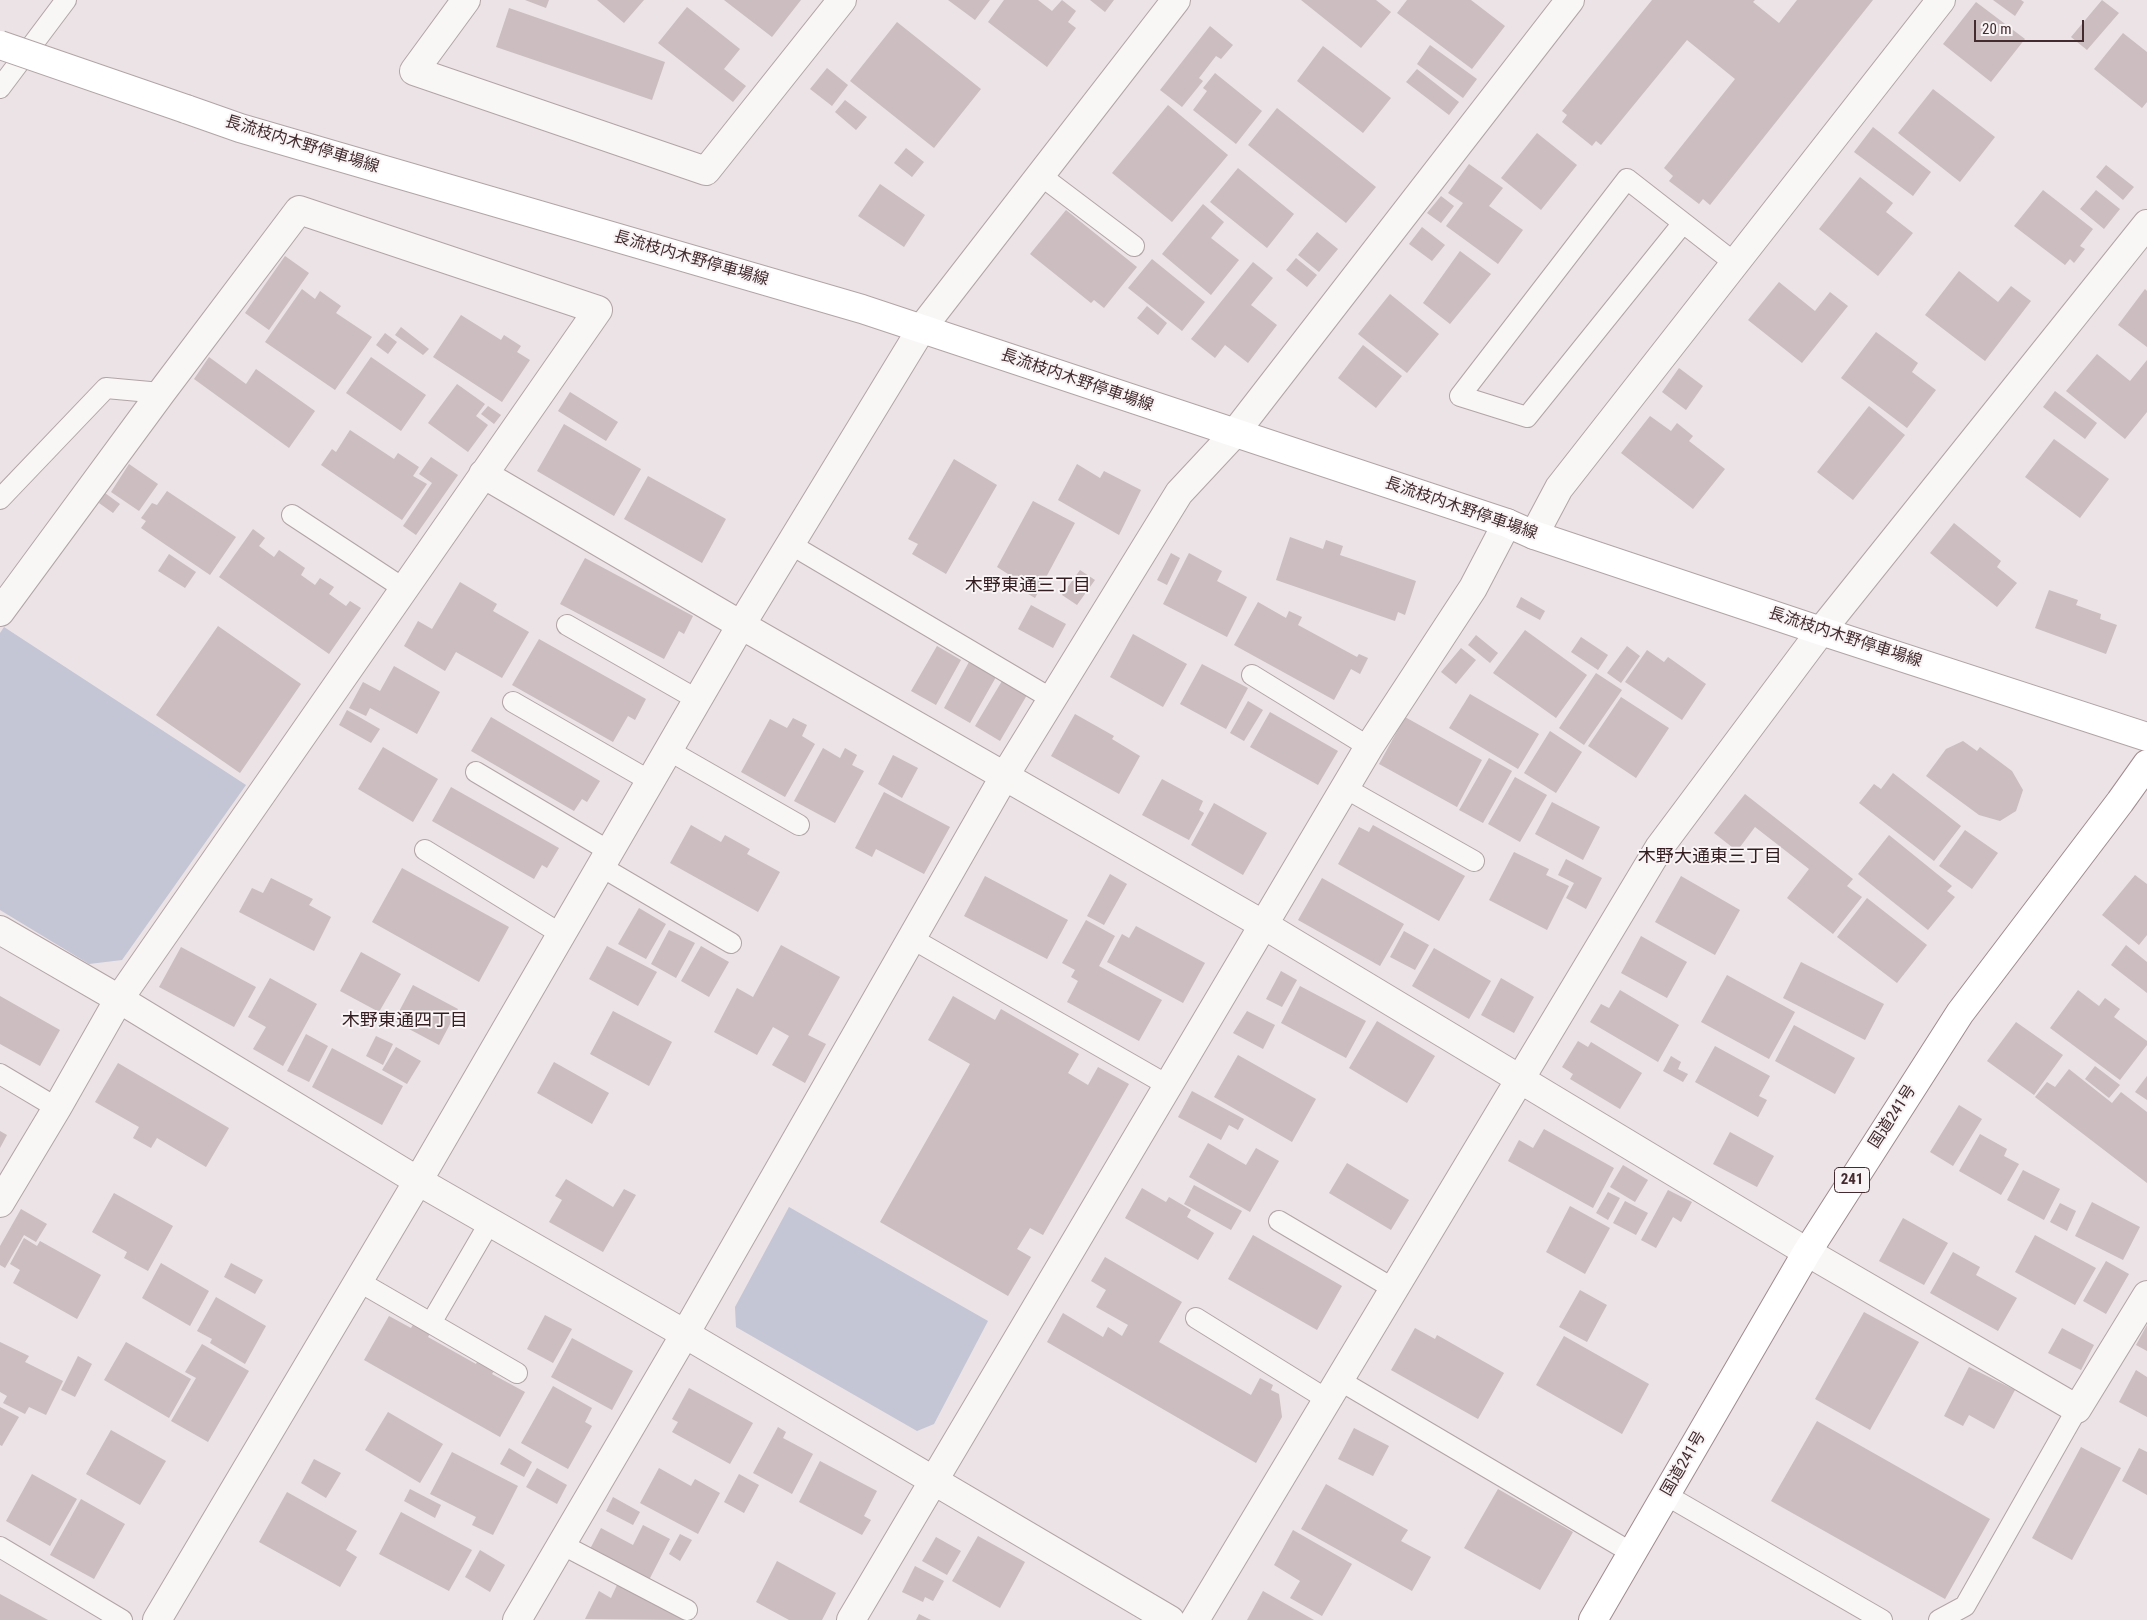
<!DOCTYPE html>
<meta charset="utf-8">
<style>
body{margin:0}
#map{position:relative;width:2147px;height:1620px;overflow:hidden;background:#ebe3e5;font-family:"Roboto Condensed",sans-serif}
canvas{display:block}
.scale{position:absolute;left:1974px;top:20px;width:110px;height:22px;box-sizing:border-box;border:2px solid #432b2f;border-top:0;padding-left:6px;font-size:15px;line-height:18px;white-space:nowrap;color:#432b2f;-webkit-text-stroke:4px #f8f3f4;paint-order:stroke}
</style>
<div id="map">
<canvas width="2147" height="1620"></canvas>
<div class="scale">20 m</div>
</div>
<script>
const ctx = document.querySelector('canvas').getContext('2d');
ctx.lineJoin = 'round';
function fillPath(path, color) {
  ctx.fillStyle = color;
  ctx.fill(path, 'evenodd');
}
function poly(rows) {
  const path = new Path2D();
  for (const r of rows) {
    path.moveTo(r[0], r[1]);
    for (let i = 2; i < r.length; i += 2) path.lineTo(r[i], r[i + 1]);
  }
  return path;
}
function stroke(path, color, width, dash) {
  ctx.strokeStyle = color;
  ctx.lineWidth = width;
  ctx.lineCap = dash ? 'butt' : 'round';
  ctx.setLineDash(dash || []);
  ctx.stroke(path);
}
function write(font, color, halo, rows, align = 'center') {
  ctx.font = font + ' "Roboto Condensed","Noto Sans JP",sans-serif';
  ctx.lineWidth = 4;
  ctx.setLineDash([]);
  ctx.textBaseline = 'middle';
  ctx.strokeStyle = halo;
  ctx.fillStyle = color;
  for (const [text, x, y, turn = 0] of rows) {
    ctx.save();
    ctx.translate(x, y);
    ctx.rotate((+turn || 0) * Math.PI / 180);
    ctx.textAlign = isNaN(turn) ? turn : align;
    if (halo) ctx.strokeText(text, 0, 0);
    ctx.fillText(text, 0, 0);
    ctx.restore();
  }
}
fillPath(poly([
 [4,627,246,785,122,960,89,964,0,910,0,633],
 [789,1207,988,1321,934,1424,917,1431,736,1327,735,1307]
]), '#c4c5d5');
fillPath(poly([
 [525,0,549,0,546,8],
 [597,0,644,0,624,23],
 [724,0,801,0,772,37],
 [948,0,990,0,975,20],
 [1004,0,1038,0,1052,11,1062,0,1076,11,1068,22,1076,28,1047,67,988,22],
 [1090,0,1114,0,1105,12],
 [1301,0,1376,0,1391,12,1361,48],
 [1407,0,1471,0,1505,26,1472,69,1397,13],
 [1652,0,1755,0,1753,2,1779,23,1797,0,1873,0,1710,205,1703,199,1699,204,1669,181,1673,176,1664,168,1735,79,1687,40,1601,145,1596,141,1592,146,1562,122,1567,115,1562,111],
 [1993,0,2021,0,2024,2,2015,16],
 [2102,0,2119,13,2087,50,2071,37],
 [1976,2,2025,39,1991,82,1943,44],
 [687,7,740,49,724,69,746,86,733,102,658,43],
 [509,8,665,62,652,100,496,47],
 [897,22,981,89,934,148,850,81],
 [1210,26,1233,45,1221,59,1216,56,1199,78,1203,81,1182,107,1160,90],
 [2123,33,2147,52,2147,102,2142,108,2094,69],
 [1430,45,1477,79,1463,98,1417,64],
 [1323,46,1391,98,1363,133,1297,81],
 [827,68,848,85,832,106,810,89],
 [1417,69,1459,102,1449,115,1406,82],
 [1215,73,1262,111,1236,144,1193,110,1207,91,1203,88],
 [1933,89,1995,137,1960,182,1898,133],
 [845,100,867,117,856,130,835,112],
 [1168,105,1228,155,1172,222,1112,173],
 [1277,108,1376,187,1346,223,1248,145],
 [1873,127,1931,172,1913,196,1854,152],
 [1537,133,1577,165,1541,210,1501,178],
 [906,148,924,162,912,177,894,163],
 [1469,164,1503,188,1489,206,1523,230,1498,264,1446,226,1463,203,1448,193],
 [2106,165,2134,187,2123,200,2096,177],
 [1238,168,1294,214,1267,248,1210,202],
 [1860,177,1893,203,1886,212,1913,233,1878,276,1819,229],
 [880,184,925,215,904,247,858,216],
 [2043,190,2093,229,2080,246,2085,249,2074,263,2070,259,2065,265,2014,226],
 [2096,190,2120,209,2104,229,2080,209],
 [1441,196,1454,206,1441,223,1427,213],
 [1203,204,1224,222,1211,238,1239,260,1211,295,1162,254],
 [1066,210,1137,267,1104,308,1094,300,1091,303,1030,254],
 [1422,227,1445,245,1432,261,1409,244],
 [1317,232,1338,249,1319,272,1298,255],
 [1460,251,1491,274,1450,324,1423,303],
 [285,256,309,273,269,330,245,313],
 [1296,258,1317,275,1307,287,1286,270],
 [1152,259,1205,302,1182,331,1128,288],
 [1253,262,1273,278,1251,305,1277,325,1248,363,1225,345,1215,358,1191,339],
 [1959,271,1998,302,2011,286,2031,301,1985,361,1925,315],
 [1779,282,1815,311,1830,292,1848,306,1802,363,1748,320],
 [302,289,315,299,320,291,341,306,336,313,372,337,335,390,265,342],
 [2145,289,2147,291,2147,347,2118,325],
 [1390,294,1439,334,1407,373,1358,334],
 [1147,306,1167,323,1158,335,1137,318],
 [461,315,501,340,504,335,521,346,517,352,530,360,502,402,433,357],
 [401,327,429,349,423,355,395,335],
 [1876,332,1918,363,1912,372,1936,390,1907,428,1841,378],
 [385,333,397,342,388,354,376,345],
 [1363,345,1402,376,1376,408,1338,378],
 [2097,354,2130,381,2147,360,2147,412,2125,439,2066,391],
 [209,357,246,384,256,369,315,411,289,448,194,379],
 [371,357,426,395,401,431,346,393],
 [1679,368,1703,386,1686,410,1662,392],
 [457,384,485,404,476,416,488,425,468,452,428,423],
 [2055,391,2097,423,2085,439,2043,407],
 [570,392,618,422,606,441,558,411],
 [488,406,501,415,494,424,481,414],
 [1869,406,1905,435,1853,500,1817,472],
 [1650,416,1671,431,1677,423,1693,436,1689,441,1725,469,1693,509,1621,453],
 [564,424,641,469,614,516,537,471],
 [350,430,394,459,398,453,419,467,413,476,427,484,402,520,321,465,332,449,336,452],
 [2054,439,2109,479,2080,518,2025,477],
 [431,457,458,475,416,535,403,526,432,483,419,474],
 [954,459,997,485,946,574,912,554,918,544,908,539],
 [129,464,158,484,139,511,111,492],
 [1077,464,1100,478,1104,471,1141,490,1119,535,1058,500],
 [648,476,726,519,702,563,624,519],
 [167,491,236,537,210,575,141,528,146,521,141,518,152,503,157,505],
 [105,493,120,504,113,513,99,503],
 [1033,501,1075,523,1035,598,1004,580,1008,574,997,567],
 [1954,523,2001,561,1997,567,2017,583,1997,607,1930,553],
 [253,529,265,538,259,546,274,557,279,550,305,568,301,575,315,585,320,578,334,587,329,594,346,606,350,601,361,608,329,654,219,577],
 [1290,537,1323,549,1326,540,1343,546,1340,555,1416,581,1405,615,1398,612,1395,621,1276,580],
 [1171,553,1180,558,1167,585,1157,580],
 [1189,553,1222,571,1217,581,1247,597,1227,637,1163,604],
 [169,554,196,572,185,588,158,571],
 [585,558,693,616,684,634,679,631,664,659,560,604],
 [1080,570,1095,580,1077,605,1062,595],
 [460,582,497,604,493,611,529,632,502,678,456,652,445,671,404,646,418,621,432,629],
 [2049,590,2078,600,2076,605,2101,614,2100,619,2117,625,2106,654,2035,628],
 [1521,597,1545,611,1540,620,1516,607],
 [1258,602,1286,618,1289,611,1302,617,1298,625,1357,657,1359,654,1368,658,1360,674,1351,669,1334,700,1234,645],
 [1031,605,1066,624,1053,648,1018,629],
 [218,626,301,684,240,773,156,715],
 [1525,630,1587,675,1556,718,1493,673],
 [1133,634,1187,664,1163,707,1110,677],
 [1476,635,1498,653,1490,663,1468,645],
 [1581,637,1608,655,1598,670,1571,652],
 [539,639,646,699,635,720,628,716,613,742,512,685],
 [937,646,961,660,936,705,911,691],
 [1627,646,1640,656,1621,683,1607,673],
 [1461,648,1476,660,1456,684,1441,672],
 [1647,650,1664,662,1668,657,1706,684,1682,720,1625,682],
 [969,662,996,677,970,723,944,708],
 [1202,664,1248,688,1226,729,1180,704],
 [394,666,440,692,417,734,370,708,366,716,349,708,363,682,380,691],
 [1596,673,1622,690,1584,745,1559,728],
 [1002,681,1027,695,1000,741,975,726],
 [1470,694,1539,734,1518,769,1449,728],
 [1621,697,1669,728,1636,778,1588,746],
 [1248,701,1263,710,1244,741,1230,733],
 [347,710,380,729,371,743,339,725],
 [1270,712,1338,751,1318,785,1250,747],
 [1075,714,1114,736,1112,739,1140,756,1119,794,1051,756],
 [491,717,600,781,587,802,582,799,574,811,471,751],
 [1405,717,1482,760,1457,807,1379,764],
 [793,718,807,725,802,736,815,744,785,797,741,772,770,719,787,728],
 [1550,731,1582,752,1556,793,1524,773],
 [1963,741,1977,751,1980,747,2012,771,2023,790,2016,811,2000,821,1979,815,1926,776,1946,749],
 [383,747,438,779,413,822,358,789],
 [823,748,840,758,845,748,857,755,852,765,864,771,835,823,794,801],
 [893,755,918,768,902,798,878,784],
 [1489,758,1512,771,1483,823,1459,810],
 [1893,773,1961,826,1934,861,1859,803,1874,784,1881,789],
 [1515,777,1547,795,1520,842,1488,824],
 [1162,779,1203,801,1199,810,1204,813,1189,840,1142,815],
 [451,787,559,848,547,868,542,865,534,879,432,821],
 [884,792,950,827,924,874,876,849,872,857,855,848],
 [1745,794,1853,879,1847,886,1862,897,1833,934,1787,898,1809,869,1755,827,1737,851,1714,833],
 [1552,802,1600,827,1583,860,1535,834],
 [1214,803,1267,833,1243,875,1191,845],
 [691,825,721,842,725,835,750,849,747,854,780,872,758,912,670,863],
 [1373,825,1465,876,1439,921,1338,864,1359,827,1369,832],
 [1965,830,1998,853,1972,889,1939,866],
 [1889,835,1952,886,1947,891,1955,897,1928,930,1858,874],
 [1514,852,1549,869,1546,875,1569,886,1547,930,1489,900],
 [1566,859,1602,878,1586,909,1566,898,1574,883,1558,875],
 [402,868,509,927,479,982,372,922],
 [1110,874,1127,884,1104,925,1087,916],
 [2135,875,2147,884,2147,935,2139,945,2102,915],
 [985,876,1068,920,1047,959,964,916],
 [1681,876,1740,910,1715,955,1655,922],
 [271,878,313,899,309,905,331,917,314,951,239,912,252,888,263,893],
 [1322,878,1404,924,1380,966,1298,920],
 [1867,898,1927,945,1897,983,1837,937],
 [639,908,666,924,646,959,618,944],
 [1086,920,1115,936,1099,966,1162,1000,1139,1041,1067,1002,1078,981,1071,977,1075,970,1062,963],
 [1136,926,1205,963,1183,1003,1107,962,1122,934,1129,938],
 [669,930,695,943,676,978,651,964],
 [1404,931,1429,945,1415,970,1390,957],
 [1641,936,1687,962,1667,998,1621,973],
 [781,945,840,977,808,1035,826,1044,805,1083,772,1065,789,1036,773,1027,757,1055,714,1032,737,988,753,997],
 [2126,945,2147,962,2147,993,2111,965],
 [607,946,657,972,638,1006,589,979],
 [701,946,729,962,709,997,681,981],
 [181,947,256,987,234,1027,159,987],
 [1434,948,1491,981,1469,1019,1412,986],
 [361,952,401,974,379,1012,340,991],
 [1801,962,1884,1004,1865,1040,1783,998],
 [1281,971,1297,980,1282,1007,1266,999],
 [1727,975,1795,1012,1769,1059,1701,1022],
 [270,978,317,1004,283,1066,253,1049,266,1027,248,1017],
 [1501,978,1534,997,1514,1033,1481,1015],
 [413,985,458,1009,439,1045,394,1021],
 [1300,986,1366,1021,1346,1058,1281,1023],
 [1620,990,1679,1025,1658,1062,1590,1022,1601,1004,1609,1008],
 [2078,990,2099,1006,2105,998,2120,1009,2114,1017,2147,1041,2147,1045,2120,1080,2050,1028],
 [0,996,60,1030,40,1066,0,1044],
 [953,996,995,1020,1001,1009,1079,1054,1068,1073,1088,1085,1098,1067,1129,1084,1043,1235,1030,1228,1017,1249,1031,1257,1008,1296,880,1222,970,1064,928,1040],
 [613,1011,672,1042,649,1086,590,1054],
 [1247,1011,1275,1025,1263,1049,1233,1033],
 [1377,1021,1435,1056,1407,1103,1349,1068],
 [2016,1022,2063,1055,2034,1095,1987,1061],
 [1794,1025,1855,1058,1835,1094,1775,1061],
 [306,1034,328,1046,309,1082,287,1071],
 [376,1036,393,1044,383,1065,366,1056],
 [1578,1041,1588,1047,1591,1042,1642,1073,1620,1109,1570,1079,1573,1074,1562,1067],
 [1715,1046,1770,1076,1759,1096,1767,1100,1758,1117,1695,1082],
 [396,1047,421,1061,407,1084,382,1070],
 [332,1048,403,1086,382,1125,312,1087],
 [1238,1055,1316,1099,1292,1142,1214,1097],
 [1671,1056,1681,1062,1678,1069,1688,1074,1683,1082,1663,1071],
 [554,1062,609,1093,592,1124,537,1093],
 [118,1063,229,1128,206,1167,157,1138,151,1148,133,1138,139,1127,95,1102],
 [2095,1066,2120,1085,2109,1098,2085,1079],
 [2069,1069,2112,1103,2121,1092,2147,1112,2147,1183,2035,1097,2047,1082,2055,1087],
 [2147,1076,2147,1100,2135,1092],
 [1192,1091,1244,1119,1238,1130,1229,1125,1221,1140,1178,1117],
 [1959,1105,1982,1119,1953,1166,1930,1152],
 [1544,1129,1614,1168,1593,1208,1508,1161,1519,1140,1533,1148],
 [0,1131,7,1135,0,1148],
 [1730,1132,1774,1156,1757,1187,1713,1164],
 [1980,1134,2007,1149,2004,1156,2019,1164,2001,1195,1959,1171],
 [1208,1143,1246,1165,1256,1148,1279,1161,1250,1212,1189,1177],
 [1347,1163,1409,1200,1391,1230,1329,1193],
 [1623,1165,1648,1180,1635,1202,1610,1187],
 [2023,1170,2060,1189,2044,1220,2007,1200],
 [566,1179,613,1207,624,1189,636,1195,603,1252,549,1222,562,1200,555,1196],
 [1194,1185,1242,1211,1231,1230,1184,1204],
 [1142,1188,1166,1202,1169,1197,1191,1210,1187,1217,1214,1233,1198,1260,1125,1218],
 [1668,1190,1692,1202,1681,1222,1673,1217,1656,1248,1641,1240],
 [1608,1192,1620,1198,1608,1220,1596,1213],
 [114,1193,173,1226,148,1271,124,1258,127,1252,92,1232],
 [1625,1201,1648,1213,1636,1235,1613,1223],
 [2092,1202,2140,1227,2123,1260,2075,1236],
 [2060,1203,2076,1211,2067,1231,2050,1222],
 [1570,1206,1610,1228,1585,1274,1546,1252],
 [21,1209,47,1224,36,1242,24,1235,5,1268,0,1265,0,1246],
 [1903,1218,1948,1243,1924,1285,1879,1261],
 [1253,1235,1342,1286,1317,1330,1228,1279],
 [2035,1235,2096,1268,2075,1305,2015,1272],
 [24,1238,37,1246,40,1241,101,1275,77,1319,13,1283,20,1270,10,1264],
 [1953,1252,1980,1267,1976,1275,2017,1298,1998,1331,1930,1293],
 [1105,1257,1182,1302,1159,1342,1251,1395,1260,1378,1273,1385,1271,1390,1279,1394,1282,1417,1256,1463,1047,1342,1063,1313,1103,1337,1108,1327,1122,1336,1128,1325,1096,1307,1106,1290,1091,1281],
 [2106,1261,2129,1274,2106,1314,2083,1301],
 [161,1263,209,1291,190,1326,142,1298],
 [231,1263,263,1280,255,1294,224,1277],
 [1580,1290,1607,1305,1587,1342,1559,1327],
 [216,1297,266,1326,245,1364,210,1343,212,1339,197,1331],
 [1864,1312,1919,1342,1870,1430,1815,1399],
 [545,1315,572,1329,553,1363,527,1349],
 [389,1316,411,1328,414,1323,431,1332,428,1337,476,1364,479,1358,496,1368,492,1374,525,1392,500,1437,364,1360],
 [2147,1325,2147,1351,2136,1345],
 [1415,1328,1435,1339,1437,1335,1504,1373,1478,1419,1391,1370],
 [2062,1328,2094,1345,2081,1370,2048,1353],
 [1564,1336,1649,1384,1622,1434,1536,1385],
 [572,1338,633,1371,612,1410,551,1377],
 [0,1342,29,1356,25,1362,63,1381,46,1415,29,1407,25,1414,3,1403,7,1396,0,1392],
 [126,1342,191,1379,169,1418,104,1380],
 [202,1344,249,1371,208,1442,171,1421,196,1378,185,1372],
 [78,1356,92,1364,75,1397,61,1390],
 [1969,1367,2015,1390,1994,1429,1969,1415,1963,1426,1944,1416],
 [2136,1370,2147,1377,2147,1417,2119,1402],
 [553,1386,592,1408,585,1422,592,1426,568,1469,521,1443],
 [689,1388,753,1423,730,1464,672,1432,678,1422,672,1419],
 [0,1407,19,1417,2,1446,0,1445],
 [388,1412,443,1444,420,1483,365,1450],
 [1817,1421,1990,1519,1945,1599,1771,1501],
 [778,1427,786,1432,783,1438,813,1454,792,1494,753,1473],
 [1354,1428,1389,1446,1373,1476,1338,1459],
 [111,1430,166,1461,140,1505,86,1474],
 [2081,1447,2121,1468,2072,1560,2032,1538],
 [509,1448,532,1462,524,1477,500,1464],
 [2139,1448,2147,1452,2147,1495,2122,1481],
 [452,1452,518,1486,493,1535,472,1525,476,1517,430,1494],
 [314,1459,341,1473,326,1498,301,1483],
 [820,1461,877,1491,864,1516,871,1520,862,1535,799,1502],
 [537,1468,567,1485,557,1504,526,1487],
 [659,1468,691,1486,695,1479,720,1493,698,1534,640,1503],
 [32,1474,77,1499,50,1546,6,1521],
 [739,1474,759,1485,744,1513,724,1502],
 [1326,1484,1408,1530,1401,1541,1431,1557,1412,1591,1301,1529],
 [410,1489,441,1505,435,1518,404,1501],
 [1498,1489,1573,1532,1540,1590,1464,1548],
 [287,1492,357,1531,346,1550,357,1557,340,1587,259,1542],
 [613,1497,640,1512,633,1525,606,1511],
 [81,1499,125,1524,94,1579,50,1555],
 [401,1512,472,1550,449,1591,379,1554],
 [643,1525,670,1539,649,1580,590,1549,601,1528,633,1545],
 [1293,1530,1352,1564,1322,1616,1290,1598,1300,1581,1274,1565],
 [680,1534,692,1540,680,1561,669,1554],
 [978,1536,1025,1562,1000,1608,952,1581],
 [936,1537,961,1551,947,1575,922,1561],
 [480,1550,505,1565,490,1592,465,1577],
 [777,1561,836,1593,822,1620,789,1620,756,1602],
 [915,1566,944,1581,933,1601,925,1597,923,1602,902,1592],
 [617,1585,684,1620,585,1619,599,1591,611,1598],
 [1263,1591,1314,1620,1247,1620],
 [0,1594,48,1620,0,1620],
 [919,1614,931,1620,916,1620]
]), '#cbbdc0');
const lane = poly([
 [0,88,66,0],
 [1040,175,1134,246],
 [1683,223,1527,417,1460,396,1627,179,1736,264],
 [0,499,106,388,161,393],
 [292,515,403,588],
 [790,544,1052,699],
 [567,625,698,700],
 [1252,675,1369,747],
 [513,702,650,781],
 [668,750,799,825],
 [476,772,609,851],
 [1345,788,1474,861],
 [425,850,561,934],
 [600,866,731,943],
 [911,938,1169,1086],
 [0,1074,57,1108],
 [1279,1221,1394,1289],
 [358,1281,517,1373],
 [1196,1318,1328,1400],
 [431,1323,490,1222],
 [1339,1380,1632,1553],
 [1666,1495,1882,1620],
 [561,1544,687,1610],
 [0,1547,122,1620],
 [1939,1620,1965,1606,2077,1409]
]);
const street = poly([
 [466,0,414,71,706,171,842,0],
 [483,474,741,625,1264,925,1807,1252,2077,1409,2147,1295],
 [1534,535,1559,488,1941,0],
 [0,612,161,393,299,210,598,310,119,999,57,1108,0,1203],
 [0,930,119,999,418,1181,685,1334,1170,1620],
 [157,1620,418,1181,741,625,922,328,1176,0],
 [517,1620,685,1334,1004,777,1179,493,1234,434,1570,0],
 [851,1620,1369,747,1473,588,1507,523],
 [1195,1620,1659,848,1821,631,2147,224]
]);
const secondary = poly([
 [186,109,240,128,862,309,1507,523,1534,535,1821,631,2147,737]
]);
const highway = poly([
 [1593,1620,1807,1252,1960,1013,2120,802,2147,764]
]);
stroke(lane, '#b2a4a7', 22);
stroke(street, '#b2a4a7', 30);
stroke(secondary, '#b2a4a7', 30);
stroke(highway, '#a28a8f', 30);
stroke(lane, '#f9f6f6', 20);
stroke(street, '#f9f6f6', 28);
stroke(secondary, '#fff', 28);
stroke(highway, '#fff', 28);
const secondaryBridge = poly([
 [0,45,186,109]
]);
stroke(secondaryBridge, '#b2a4a7', 30, []);
stroke(secondaryBridge, '#fff', 28);
for (const [x, y, w] of [
 [1852,1180,35]
]) {
  const box = new Path2D();
  box.roundRect(x - w / 2, y - 12.5, w, 25, 4);
  ctx.fillStyle = '#f8f3f4';
  ctx.fill(box);
  stroke(box, '#432b2f', 1);
}
write('bold 15px', '#432b2f', null, [
 ["241",1852,1180]
]);
write('16px', '#432b2f', '#f8f3f4', [
 ["長流枝内木野停車場線",302,145,17],
 ["長流枝内木野停車場線",691,259,16],
 ["長流枝内木野停車場線",1077,381,19],
 ["長流枝内木野停車場線",1461,509,19],
 ["長流枝内木野停車場線",1845,638,18],
 ["国道241号",1893,1117,-57],
 ["国道241号",1684,1464,-60]
]);
write('18px', '#341d20', '#f8f3f4', [
 ["木野東通三丁目",1028,586],
 ["木野大通東三丁目",1710,857],
 ["木野東通四丁目",405,1021]
]);
</script>
